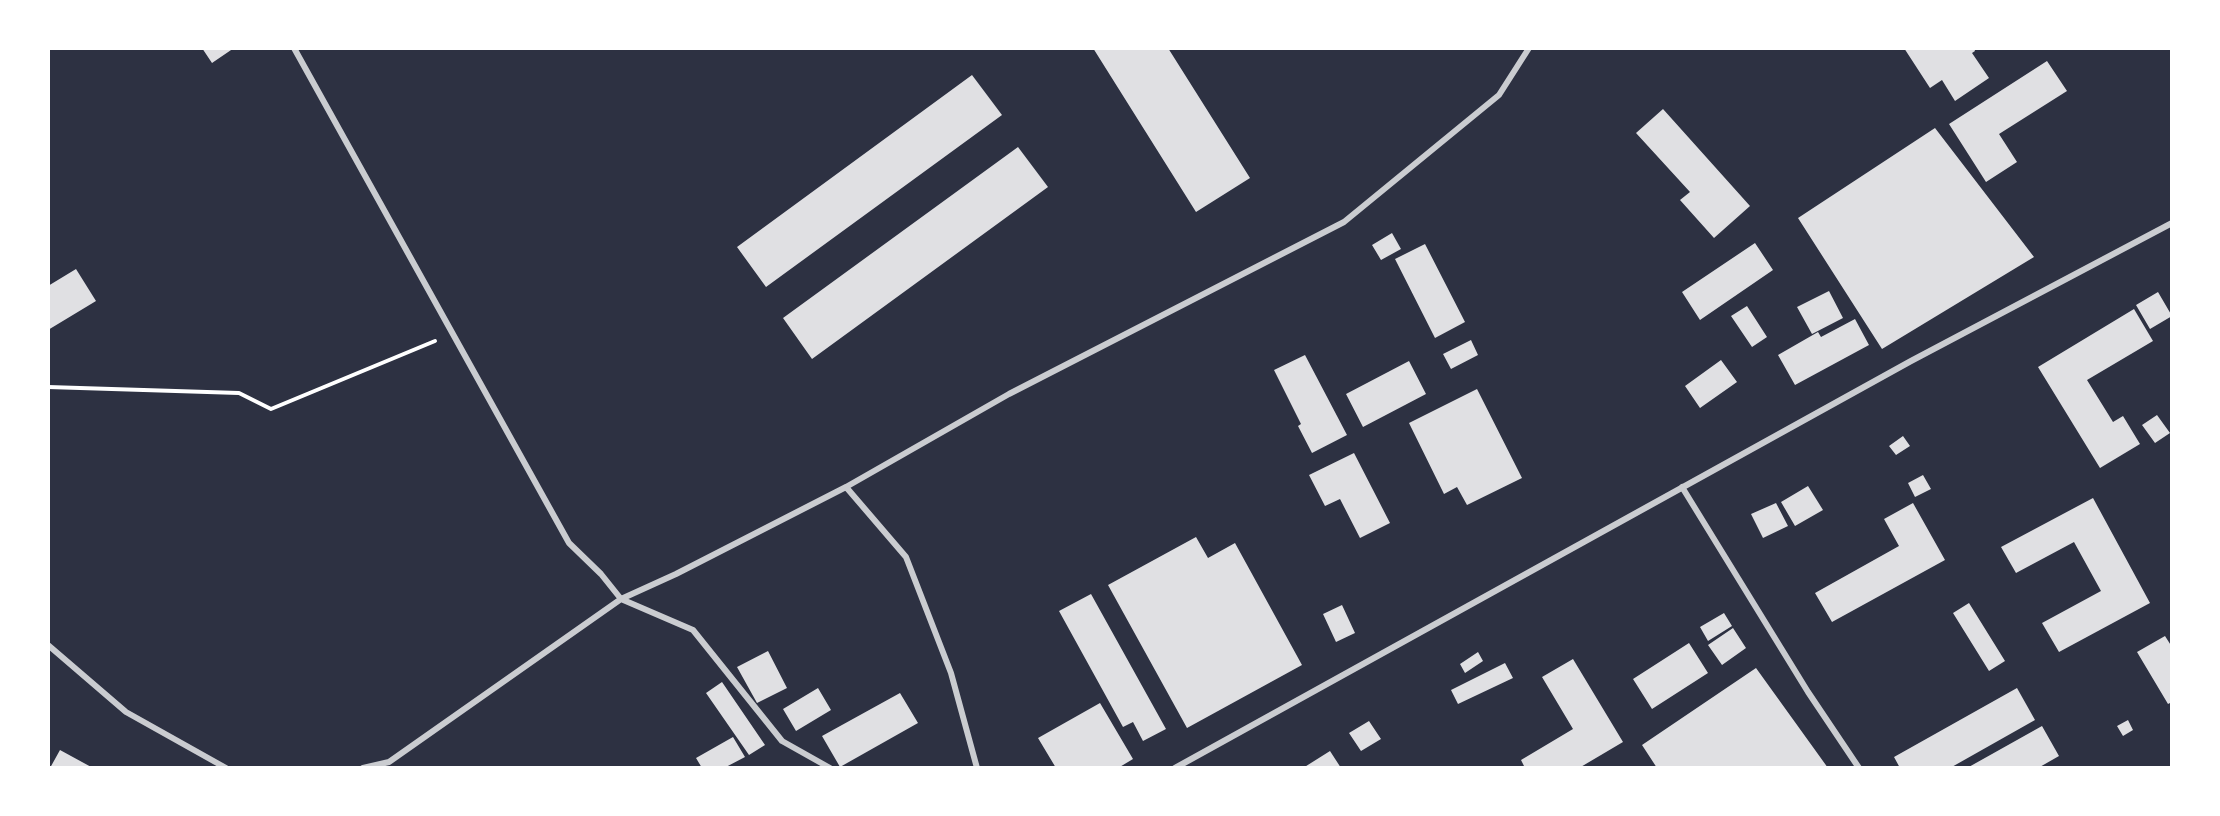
<!DOCTYPE html>
<style>
body{margin:0}
#map{position:relative;width:2220px;height:816px;overflow:hidden;background:#2d3142;font-family:"Libre Baskerville",serif}
canvas{display:block}
.frame{position:absolute;inset:0;border:50px solid #fff;pointer-events:none}
</style>
<div id="map">
<canvas width="2220" height="816"></canvas>
<div class="frame"></div>
</div>
<script>
const ctx = document.querySelector('canvas').getContext('2d');
ctx.lineJoin = 'round';
function fillPath(path, color) {
  ctx.fillStyle = color;
  ctx.fill(path, 'evenodd');
}
function poly(rows) {
  const path = new Path2D();
  for (const r of rows) {
    path.moveTo(r[0], r[1]);
    for (let i = 2; i < r.length; i += 2) path.lineTo(r[i], r[i + 1]);
  }
  return path;
}
function stroke(path, color, width, dash) {
  ctx.strokeStyle = color;
  ctx.lineWidth = width;
  ctx.lineCap = dash ? 'butt' : 'round';
  ctx.setLineDash(dash || []);
  ctx.stroke(path);
}
fillPath(poly([
 [202,48,234,48,212,63],
 [1093,48,1168,48,1250,178,1196,212],
 [1904,48,1974,48,1975,51,1972,53,1989,78,1955,101,1942,80,1930,88],
 [2047,61,2067,91,1999,134,2017,162,1986,182,1949,124],
 [972,75,1002,115,766,287,737,247],
 [1663,109,1750,206,1714,238,1680,200,1690,192,1636,133],
 [1935,128,2034,257,1882,349,1798,218],
 [1018,147,1048,187,812,359,783,318],
 [1392,233,1401,249,1381,260,1372,245],
 [1755,243,1773,270,1700,320,1682,292],
 [1425,244,1465,322,1435,338,1395,259],
 [76,269,96,301,48,330,48,286],
 [1829,291,1843,318,1812,334,1797,307],
 [2158,292,2172,316,2150,329,2136,305],
 [1747,306,1767,337,1752,347,1731,316],
 [2134,309,2153,341,2087,380,2113,422,2123,416,2140,444,2100,468,2038,367],
 [1855,319,1869,345,1795,385,1778,355,1818,332,1821,337],
 [1471,340,1478,355,1451,369,1443,354],
 [1305,355,1347,435,1312,453,1298,426,1301,424,1274,370],
 [1721,360,1737,382,1700,408,1685,386],
 [1409,361,1426,394,1363,427,1346,394],
 [1477,389,1522,478,1467,505,1457,487,1444,494,1409,423],
 [2157,415,2170,433,2155,443,2142,425],
 [1903,436,1910,446,1896,455,1889,446],
 [1354,453,1390,523,1360,538,1340,499,1325,506,1309,475],
 [1923,475,1931,489,1915,497,1908,483],
 [1808,486,1823,510,1795,526,1781,502],
 [2093,498,2150,603,2059,652,2042,623,2101,591,2074,542,2016,573,2001,547],
 [1776,503,1788,526,1763,538,1751,514],
 [1913,503,1945,560,1832,622,1815,593,1899,546,1884,519],
 [1196,537,1208,558,1235,543,1302,665,1187,728,1108,585],
 [1091,594,1166,729,1143,741,1133,722,1123,727,1059,611],
 [1969,603,2005,661,1989,671,1953,613],
 [1342,605,1355,633,1336,642,1323,614],
 [1724,613,1732,626,1708,641,1700,627],
 [1733,628,1746,648,1722,665,1708,645],
 [2165,636,2172,647,2172,702,2168,704,2137,652],
 [1689,643,1708,673,1652,709,1633,679],
 [768,651,787,688,757,703,737,667],
 [1478,652,1483,661,1465,673,1460,664],
 [1573,659,1623,742,1579,768,1525,768,1521,760,1573,729,1542,677],
 [1505,663,1513,678,1458,704,1451,690],
 [1756,668,1828,768,1657,768,1642,745],
 [722,682,765,745,749,755,706,693],
 [818,688,831,710,796,731,783,709],
 [2017,688,2035,720,1950,768,1900,768,1894,757],
 [900,693,918,723,840,767,822,736],
 [1100,703,1133,759,1118,768,1056,768,1038,738],
 [2128,720,2133,730,2123,736,2117,726],
 [1369,721,1381,739,1361,751,1349,733],
 [2042,726,2059,756,2038,768,1967,768],
 [733,737,745,757,724,768,702,768,696,758],
 [60,750,93,768,50,768],
 [1330,751,1341,768,1303,768]
]), '#e0e0e3');
stroke(poly([
 [48,387,239,393,271,409,435,341]
]), '#fff', 4);
stroke(poly([
 [294,48,569,543,601,574,621,599,676,574,846,487,1009,394,1344,222,1499,95,1529,48],
 [846,487,906,557,951,673,977,768],
 [1682,487,1808,692,1859,768],
 [48,645,126,712,226,768],
 [363,768,389,762,621,599,693,630,782,741,830,768],
 [1175,768,1911,361,2172,223]
]), '#caccd0', 6);
</script>
